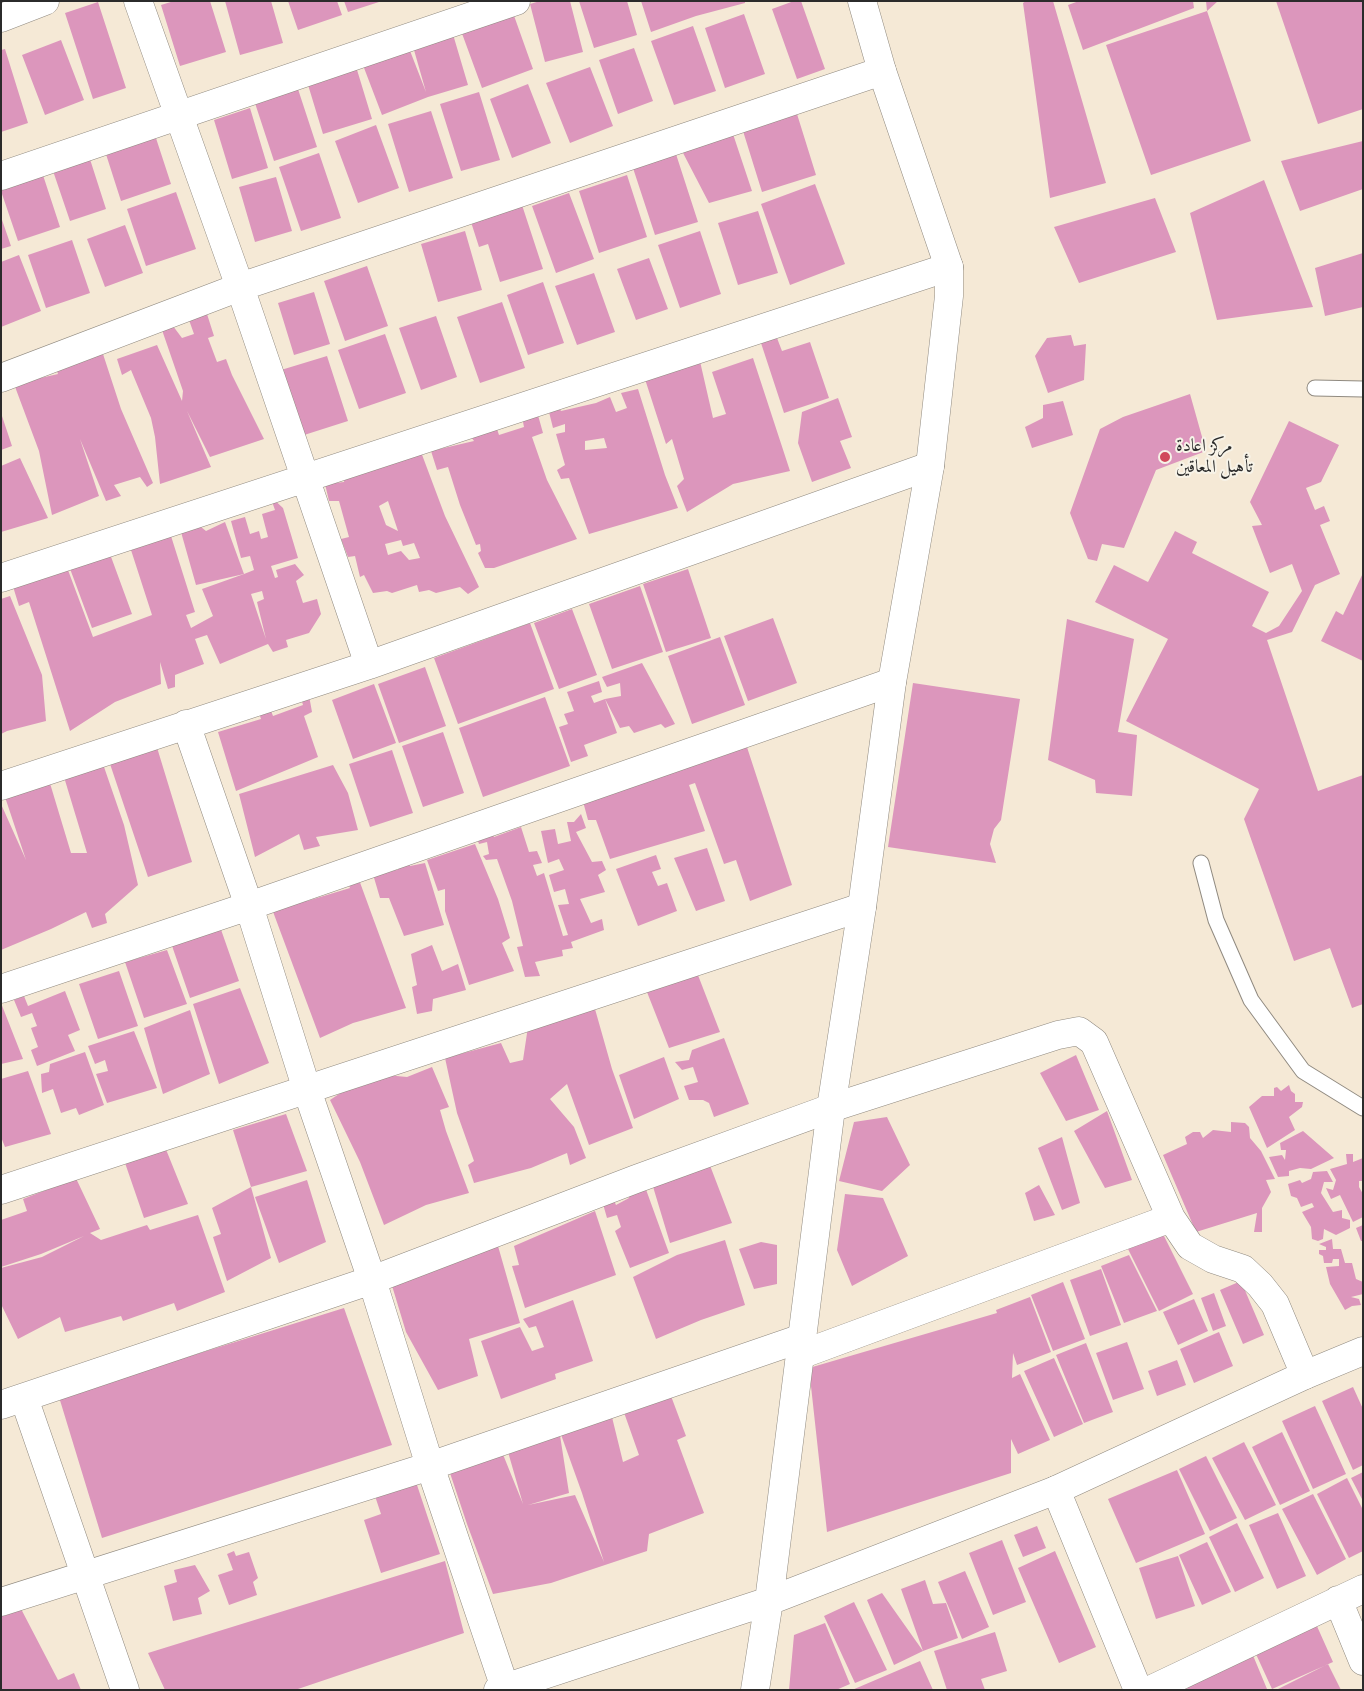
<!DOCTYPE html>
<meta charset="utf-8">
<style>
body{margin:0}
#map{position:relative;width:1364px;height:1691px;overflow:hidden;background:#f5e9d6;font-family:"IM FELL English",serif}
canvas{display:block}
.frame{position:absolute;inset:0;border:2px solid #2b2b2b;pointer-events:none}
</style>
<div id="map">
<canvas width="1364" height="1691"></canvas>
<div class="frame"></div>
</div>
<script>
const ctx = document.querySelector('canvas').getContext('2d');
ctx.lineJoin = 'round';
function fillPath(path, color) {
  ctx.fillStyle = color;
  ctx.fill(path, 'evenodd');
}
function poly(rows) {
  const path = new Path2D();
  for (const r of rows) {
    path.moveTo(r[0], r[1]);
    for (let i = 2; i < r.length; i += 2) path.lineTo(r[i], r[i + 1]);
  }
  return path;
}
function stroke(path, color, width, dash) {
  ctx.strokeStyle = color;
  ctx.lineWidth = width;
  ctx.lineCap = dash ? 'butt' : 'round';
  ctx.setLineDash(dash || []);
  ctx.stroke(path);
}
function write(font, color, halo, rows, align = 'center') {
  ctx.font = font + ' "IM FELL English",Amiri,serif';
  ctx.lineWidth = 4;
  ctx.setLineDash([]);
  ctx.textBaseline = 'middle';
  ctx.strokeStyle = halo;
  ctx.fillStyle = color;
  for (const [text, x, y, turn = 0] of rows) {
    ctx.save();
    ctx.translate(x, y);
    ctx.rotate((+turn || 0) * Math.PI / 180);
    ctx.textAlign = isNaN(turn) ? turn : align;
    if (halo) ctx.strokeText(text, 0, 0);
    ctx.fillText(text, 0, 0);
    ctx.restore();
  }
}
fillPath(poly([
 [174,1,210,1,226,52,180,66,161,5],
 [225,1,271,1,283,43,240,55],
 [288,1,337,1,342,15,298,30],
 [344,1,379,1,379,2,348,12],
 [540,1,570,1,583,52,545,62,530,4],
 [579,1,627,1,637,35,594,48],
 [641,1,745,1,745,3,696,16,651,32],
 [794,1,801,1,825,69,797,79,772,9],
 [1026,1,1053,1,1106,183,1050,198,1023,3],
 [1079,1,1193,1,1194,8,1083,50,1068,5],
 [1206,1,1218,1,1207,11],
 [1276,1,1363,1,1363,109,1318,124],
 [98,2,126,88,93,99,65,13],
 [512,10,533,69,482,88,460,28],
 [1207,11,1251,141,1151,175,1106,45],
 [744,14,765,74,725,88,705,28],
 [693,26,716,91,674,105,651,41],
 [452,31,468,85,428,97,382,115,361,60,407,43,426,92,412,43],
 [61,40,84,100,45,115,22,55],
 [634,48,653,101,618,114,599,60],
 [5,49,28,123,1,132,1,50],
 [354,60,372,119,323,134,305,75],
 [590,67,613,126,570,143,546,83],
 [296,83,317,147,274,161,253,97],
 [528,84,551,143,512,158,490,99],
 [479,92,500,160,461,171,440,104],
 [250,108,268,168,232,179,214,120],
 [431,111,453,178,409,192,388,124],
 [797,114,816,175,762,192,743,131],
 [376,125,399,188,358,203,335,141],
 [154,132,171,184,121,201,104,148],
 [733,134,752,191,709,203,682,151],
 [1363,141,1363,189,1300,211,1281,161],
 [675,151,698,222,655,235,632,165],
 [88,153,106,209,70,221,51,165],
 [319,153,341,218,301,231,279,167],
 [41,169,60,227,18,241,1,191,1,182],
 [627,175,647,237,599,253,579,191],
 [276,177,292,231,255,242,239,187],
 [1264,180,1313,307,1217,320,1190,213],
 [815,184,845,264,790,285,761,204],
 [176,192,196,249,146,266,127,209],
 [569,193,594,259,556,273,532,206],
 [1155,198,1176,252,1079,283,1054,227],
 [522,205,543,269,500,282,488,244,479,247,471,222],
 [758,211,778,273,738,285,718,223],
 [1,217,11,246,1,249],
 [125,225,143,273,105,287,87,239],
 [465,231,482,290,438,302,421,244],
 [700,231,721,294,680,308,658,245],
 [72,240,90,293,46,308,28,255],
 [1363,253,1363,307,1325,316,1315,268],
 [19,255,41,311,1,327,1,262],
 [649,258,668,309,636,320,617,269],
 [367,266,388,326,345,341,324,281],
 [594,273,615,332,577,345,555,286],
 [543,282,564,343,528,355,507,295],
 [314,292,330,344,294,355,278,303],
 [502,302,525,368,480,383,457,317],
 [207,314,214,336,208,338,217,362,226,359,232,375,264,439,210,457,187,411,211,467,160,484,155,437,151,418,131,370,122,375,117,359,157,345,182,401,183,391,162,330,173,326,182,338,194,334,189,320],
 [436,316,457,377,421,390,399,328],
 [385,334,406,393,359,409,338,350],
 [1071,335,1074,346,1086,344,1084,380,1048,393,1035,356,1047,338],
 [777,338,782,351,810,342,829,398,784,413,761,343],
 [103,354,121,409,153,483,147,487,140,477,114,485,121,496,106,501,80,439,99,496,52,515,39,451,14,384,58,374,55,366],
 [327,356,348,421,301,436,281,370],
 [699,357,713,418,726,414,712,372,753,358,790,471,733,484,687,512,677,486,684,479,672,439,666,444,643,373],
 [638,389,665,475,678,508,589,534,569,478,561,479,557,470,565,465,556,434,565,432,565,424,553,428,548,408,557,404,561,411,596,403,610,397,616,412,627,408,621,393],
 [604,438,607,448,585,450,585,441],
 [1190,394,1206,451,1156,470,1124,548,1102,544,1097,561,1088,559,1070,513,1100,429,1123,417],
 [838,398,852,437,840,441,851,468,812,482,798,443,802,412],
 [1063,401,1073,435,1032,448,1025,427,1043,418,1043,405],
 [536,408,543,433,532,437,547,480,577,539,494,568,485,568,478,553,481,551,480,544,476,545,460,505,448,467,437,470,431,451,474,441,470,435,497,429,499,435,524,427,521,412],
 [1,413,12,446,1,450],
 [1289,421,1339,445,1321,482,1306,488,1315,510,1324,506,1330,521,1320,525,1340,574,1315,585,1292,632,1267,640,1318,791,1363,775,1363,1004,1352,1008,1330,948,1294,961,1244,819,1259,789,1126,721,1168,639,1095,602,1114,565,1148,582,1175,531,1197,542,1192,553,1269,592,1252,626,1266,633,1279,626,1302,591,1292,564,1270,573,1252,526,1262,525,1250,502],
 [421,452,445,516,479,587,468,594,460,587,436,593,429,590,419,592,417,585,392,593,387,591,373,593,364,575,360,577,355,556,348,557,341,539,349,537,339,501,329,501,325,484,344,482,345,476],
 [388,501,398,531,386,525,379,506],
 [401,540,403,546,414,543,420,558,409,560,401,551,388,555,385,544],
 [20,458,48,518,1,532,1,466],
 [270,496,283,508,298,558,271,566,275,578,278,577,276,570,295,564,304,575,296,581,303,603,317,599,321,614,309,633,286,640,288,647,273,652,268,644,220,664,207,635,195,639,204,664,175,675,175,687,168,689,160,662,161,684,115,702,70,731,29,602,19,606,11,580,65,562,93,637,152,615,131,550,171,536,195,612,186,615,191,628,213,616,202,589,244,574,196,585,181,532,196,523,206,531,225,522,244,574,254,570,250,556,241,558,231,521,245,517,250,534,259,531,261,539,268,537,262,514,275,510],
 [262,591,264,599,257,602,266,639,251,594],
 [110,554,132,614,92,628,69,566],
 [688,569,711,638,666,652,643,584],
 [1363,573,1363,661,1321,641,1336,611,1343,615],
 [640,586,663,652,612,669,589,604],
 [10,596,42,675,46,721,7,731,1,734,1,599],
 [572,609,597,675,559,689,534,623],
 [773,618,797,683,748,701,724,636],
 [1067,619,1134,639,1118,732,1137,735,1132,796,1096,793,1095,780,1048,760],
 [530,623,554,689,458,724,434,658],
 [720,637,745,705,692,724,668,656],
 [642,663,675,724,665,728,661,724,634,733,629,726,620,728,605,699,621,696,620,683,607,687,602,677],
 [425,667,446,726,399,743,378,684],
 [599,681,602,692,591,696,594,703,605,699,617,733,584,745,588,756,571,762,559,727,568,724,564,714,574,711,567,692],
 [913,683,1020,699,1001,820,994,829,990,844,996,863,888,847],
 [374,684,396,743,353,759,332,700],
 [308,690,312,712,304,716,318,757,236,791,218,732,261,719,257,707,268,703,273,716,303,705,299,692],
 [545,697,570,766,483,797,459,728],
 [443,732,464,793,423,807,402,746],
 [744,738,792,885,750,901,736,860,724,864,695,783,689,785,705,831,610,859,596,820,588,820,581,794],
 [155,741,192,862,148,877,107,755],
 [392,750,413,813,370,827,349,764],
 [103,764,124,825,138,885,105,914,107,923,92,928,86,912,51,929,1,950,1,804,26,860,4,794,49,780,71,853,87,853,64,777],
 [333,765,348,793,358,830,316,837,320,846,304,850,299,834,255,857,239,794],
 [581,814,586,828,576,832,592,862,602,861,606,870,598,875,605,892,580,899,591,923,602,919,604,930,571,942,573,948,562,950,563,956,535,962,540,976,525,977,517,947,523,946,512,901,497,859,486,860,483,856,489,854,487,842,479,844,476,835,492,832,494,837,521,827,529,852,537,851,542,863,533,865,537,876,544,873,563,936,568,935,558,905,569,904,565,889,554,892,549,875,564,870,559,859,548,863,541,831,555,829,558,844,571,841,567,822,574,822],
 [475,844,498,899,510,938,502,943,514,971,469,985,445,911,445,889,438,891,427,860],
 [707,848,725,901,696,911,674,858],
 [656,855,661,869,652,872,658,886,667,883,677,911,638,926,616,869],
 [407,858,410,866,425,863,444,925,404,936,389,898,380,898,372,871,398,870,396,861],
 [358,877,406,1008,353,1023,320,1038,272,909,305,895,307,901,350,888,348,883],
 [218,921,239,981,190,998,170,940],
 [432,945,442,971,458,964,466,990,433,999,432,1011,417,1014,412,987,417,985,411,954],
 [167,950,187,1004,144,1018,125,962],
 [696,970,720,1032,669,1048,645,987],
 [119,971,138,1026,98,1039,79,984],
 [240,988,269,1063,219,1084,193,1004],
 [65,991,80,1030,68,1035,75,1051,37,1066,31,1050,38,1047,31,1028,37,1026,32,1013,21,1017,14,1000,24,996,28,1006],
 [593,1002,612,1069,633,1128,589,1145,567,1084,550,1099,574,1127,586,1158,570,1165,567,1153,531,1168,474,1183,468,1165,474,1161,457,1113,445,1058,501,1043,510,1063,523,1060,529,1020],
 [1,1003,23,1059,1,1064],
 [190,1010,210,1074,163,1094,144,1028],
 [134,1031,157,1088,107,1103,96,1074,108,1071,105,1060,95,1064,88,1046],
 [724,1038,749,1104,714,1117,709,1103,703,1100,689,1100,684,1086,698,1082,693,1067,682,1070,675,1062,689,1060,692,1050],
 [85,1052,104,1105,79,1115,76,1108,61,1113,53,1089,42,1093,41,1074,49,1072,50,1064],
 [1076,1055,1099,1110,1066,1121,1040,1073],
 [664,1057,679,1099,634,1119,619,1075],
 [432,1067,449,1107,440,1110,446,1131,469,1193,426,1205,384,1225,360,1162,330,1100,357,1082,386,1075,407,1077],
 [28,1071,51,1134,5,1147,1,1137,1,1079],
 [1289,1085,1291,1091,1295,1094,1295,1102,1303,1102,1302,1107,1289,1117,1295,1130,1267,1148,1249,1107,1262,1096,1274,1096,1274,1088,1277,1087,1281,1091],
 [1107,1111,1132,1180,1105,1188,1074,1131],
 [286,1114,307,1171,251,1187,233,1130],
 [887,1117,910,1165,882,1191,839,1181,854,1122],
 [1231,1122,1245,1123,1249,1127,1250,1138,1261,1151,1275,1179,1266,1180,1271,1192,1262,1208,1262,1232,1254,1232,1257,1213,1196,1232,1163,1155,1187,1144,1185,1137,1193,1132,1200,1132,1203,1138,1213,1130,1231,1132],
 [1303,1131,1334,1158,1311,1169,1300,1168,1289,1171,1289,1176,1278,1177,1269,1157,1282,1155,1285,1160,1286,1150,1281,1150,1280,1143],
 [1062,1137,1080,1203,1062,1210,1038,1148],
 [165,1147,188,1204,144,1218,124,1160],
 [1346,1154,1353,1154,1353,1162,1363,1158,1363,1181,1359,1181,1359,1187,1363,1194,1363,1217,1353,1222,1340,1195,1331,1199,1326,1188,1333,1190,1336,1180,1330,1169,1347,1164],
 [706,1155,732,1223,670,1243,651,1180],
 [1327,1171,1333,1182,1324,1182,1321,1193,1333,1212,1342,1210,1342,1218,1350,1220,1350,1228,1336,1235,1324,1229,1323,1239,1318,1241,1312,1239,1311,1227,1302,1212,1314,1207,1312,1203,1301,1207,1297,1198,1291,1196,1288,1184,1300,1180,1302,1183,1311,1179,1313,1172],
 [73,1172,100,1229,90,1233,101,1240,147,1225,150,1230,198,1215,225,1292,177,1311,174,1303,123,1321,121,1316,65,1332,60,1317,18,1339,1,1304,1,1268,42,1257,84,1236,41,1254,1,1267,1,1220,27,1211,23,1199,59,1185],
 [307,1180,326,1242,279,1263,255,1197],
 [644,1184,669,1253,630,1268,615,1231,621,1227,617,1215,607,1218,601,1197,610,1192,616,1205,629,1198,626,1191],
 [1039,1185,1055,1215,1034,1221,1025,1193],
 [251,1187,271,1258,227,1281,213,1237,221,1234,212,1208],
 [845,1194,883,1198,908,1256,852,1286,837,1250],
 [595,1211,616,1275,525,1308,512,1266,519,1265,514,1246],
 [1363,1225,1363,1241,1361,1241,1356,1228],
 [1163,1234,1193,1294,1159,1311,1127,1247],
 [1332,1239,1333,1249,1341,1249,1345,1263,1352,1263,1356,1279,1363,1282,1363,1294,1351,1297,1359,1299,1361,1305,1352,1306,1345,1310,1330,1284,1326,1267,1339,1266,1339,1259,1333,1259,1332,1263,1324,1263,1323,1256,1319,1254,1319,1250,1326,1250,1326,1247,1319,1244],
 [725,1240,745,1305,701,1320,656,1339,633,1277,677,1255],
 [761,1242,777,1245,777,1284,754,1289,739,1249],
 [498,1246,520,1323,469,1339,478,1376,438,1390,406,1332,390,1279],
 [1129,1255,1157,1311,1124,1323,1101,1266],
 [1101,1269,1121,1325,1090,1336,1070,1280],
 [1241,1281,1264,1335,1243,1344,1220,1290],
 [1063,1282,1085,1339,1053,1351,1031,1295],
 [1214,1293,1226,1326,1213,1331,1201,1298],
 [1030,1297,1051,1352,1017,1365,1013,1353,1012,1378,1020,1374,1050,1440,1018,1454,1011,1439,1011,1473,827,1532,809,1368,997,1313,996,1310],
 [1194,1299,1208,1331,1178,1345,1163,1312],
 [573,1300,593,1361,555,1374,556,1379,501,1399,481,1341,520,1327,532,1351,544,1347,536,1326,529,1328,523,1319],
 [344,1308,392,1445,102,1538,59,1397],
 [1219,1332,1233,1366,1194,1383,1180,1349],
 [1127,1342,1144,1389,1113,1400,1096,1353],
 [1086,1343,1113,1412,1084,1423,1056,1355],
 [1054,1358,1083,1424,1054,1437,1024,1371],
 [1177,1360,1186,1385,1157,1396,1148,1371],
 [1353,1387,1363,1409,1363,1465,1353,1470,1322,1401],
 [668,1388,686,1436,677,1440,704,1513,649,1534,647,1551,551,1583,493,1594,467,1524,448,1467,500,1447,523,1504,506,1445,559,1429,569,1493,528,1505,575,1495,604,1562,582,1493,559,1429,610,1409,623,1462,639,1455,621,1404],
 [1315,1406,1346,1474,1313,1489,1282,1421],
 [1282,1432,1310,1491,1280,1505,1252,1447],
 [1244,1442,1276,1505,1245,1520,1212,1458],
 [1206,1456,1237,1518,1210,1531,1179,1469],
 [1177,1470,1205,1534,1136,1563,1108,1499],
 [1363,1472,1363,1501,1351,1478],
 [1347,1478,1363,1510,1363,1551,1349,1558,1317,1494],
 [416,1482,440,1554,381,1573,364,1520,381,1514,375,1496],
 [1313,1494,1346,1559,1317,1575,1282,1509],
 [1278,1513,1306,1576,1277,1589,1249,1525],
 [1237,1523,1264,1578,1235,1592,1209,1537],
 [1037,1526,1046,1548,1023,1557,1014,1535],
 [1002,1540,1026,1602,993,1615,969,1553],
 [1207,1542,1231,1592,1202,1605,1179,1555],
 [234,1551,236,1556,249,1552,258,1578,253,1582,257,1595,229,1605,218,1575,233,1570,227,1554],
 [1055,1551,1096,1647,1059,1663,1018,1568],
 [1178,1556,1195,1606,1156,1619,1139,1568],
 [445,1561,464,1633,295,1690,165,1690,148,1653],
 [195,1565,210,1591,198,1598,202,1614,173,1621,164,1586,177,1582,174,1570],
 [965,1571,989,1627,962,1639,938,1582],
 [925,1580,933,1604,946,1603,958,1638,923,1651,901,1589],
 [882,1593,923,1651,894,1665,867,1600],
 [854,1602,887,1670,855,1683,824,1616],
 [19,1605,58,1680,74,1673,81,1690,1,1690,1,1611],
 [825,1623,850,1684,836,1690,789,1690,794,1635],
 [1316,1624,1333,1662,1272,1689,1255,1652],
 [995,1632,1007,1671,981,1679,985,1690,947,1690,934,1651],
 [1252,1653,1267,1689,1188,1690,1184,1682],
 [920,1661,933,1690,852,1690],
 [1328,1664,1341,1690,1276,1690]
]), '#dc96bc');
const service = poly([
 [1315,388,1363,389],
 [1201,863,1216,920,1251,1000,1303,1071,1363,1108]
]);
const minor = poly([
 [138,1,240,287,369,665],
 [1,176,516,1],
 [1,378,240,287,882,71],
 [1,578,949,267],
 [186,724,249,906,307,1090,372,1280,430,1466,505,1688],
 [1,786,369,665,930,466],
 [1,989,249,906,892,682],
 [1,1190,862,907],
 [800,1355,1171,1218],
 [24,1398,125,1690],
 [1,1405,372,1280,636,1179,831,1108,1058,1035,1079,1031,1094,1042,1171,1218,1190,1246,1213,1259,1243,1269,1260,1285,1275,1304,1305,1375],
 [1056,1490,1138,1690],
 [1338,1600,1363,1661],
 [1,1602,430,1466,802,1338],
 [1150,1690,1363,1589]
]);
const tertiary = poly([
 [1,18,45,1],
 [498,1690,769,1601,831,1108,862,907,892,682,930,466,949,296,949,267,882,71,862,1],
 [755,1690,769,1601,1056,1490,1305,1375,1363,1351]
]);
stroke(service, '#908a80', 17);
stroke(minor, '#908a80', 29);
stroke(tertiary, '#908a80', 29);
stroke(service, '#fff', 15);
stroke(minor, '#fff', 28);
stroke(tertiary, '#fff', 28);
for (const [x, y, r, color] of [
 [1165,457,6,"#d1495b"]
]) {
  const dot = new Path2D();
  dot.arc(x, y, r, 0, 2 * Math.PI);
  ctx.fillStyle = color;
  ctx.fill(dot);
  stroke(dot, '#f7f3e8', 2);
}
write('18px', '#2b2b2b', '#f7f3e8', [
 ["مركز اعادة",1176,447],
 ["تأهيل المعاقين",1176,468]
], 'left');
</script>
